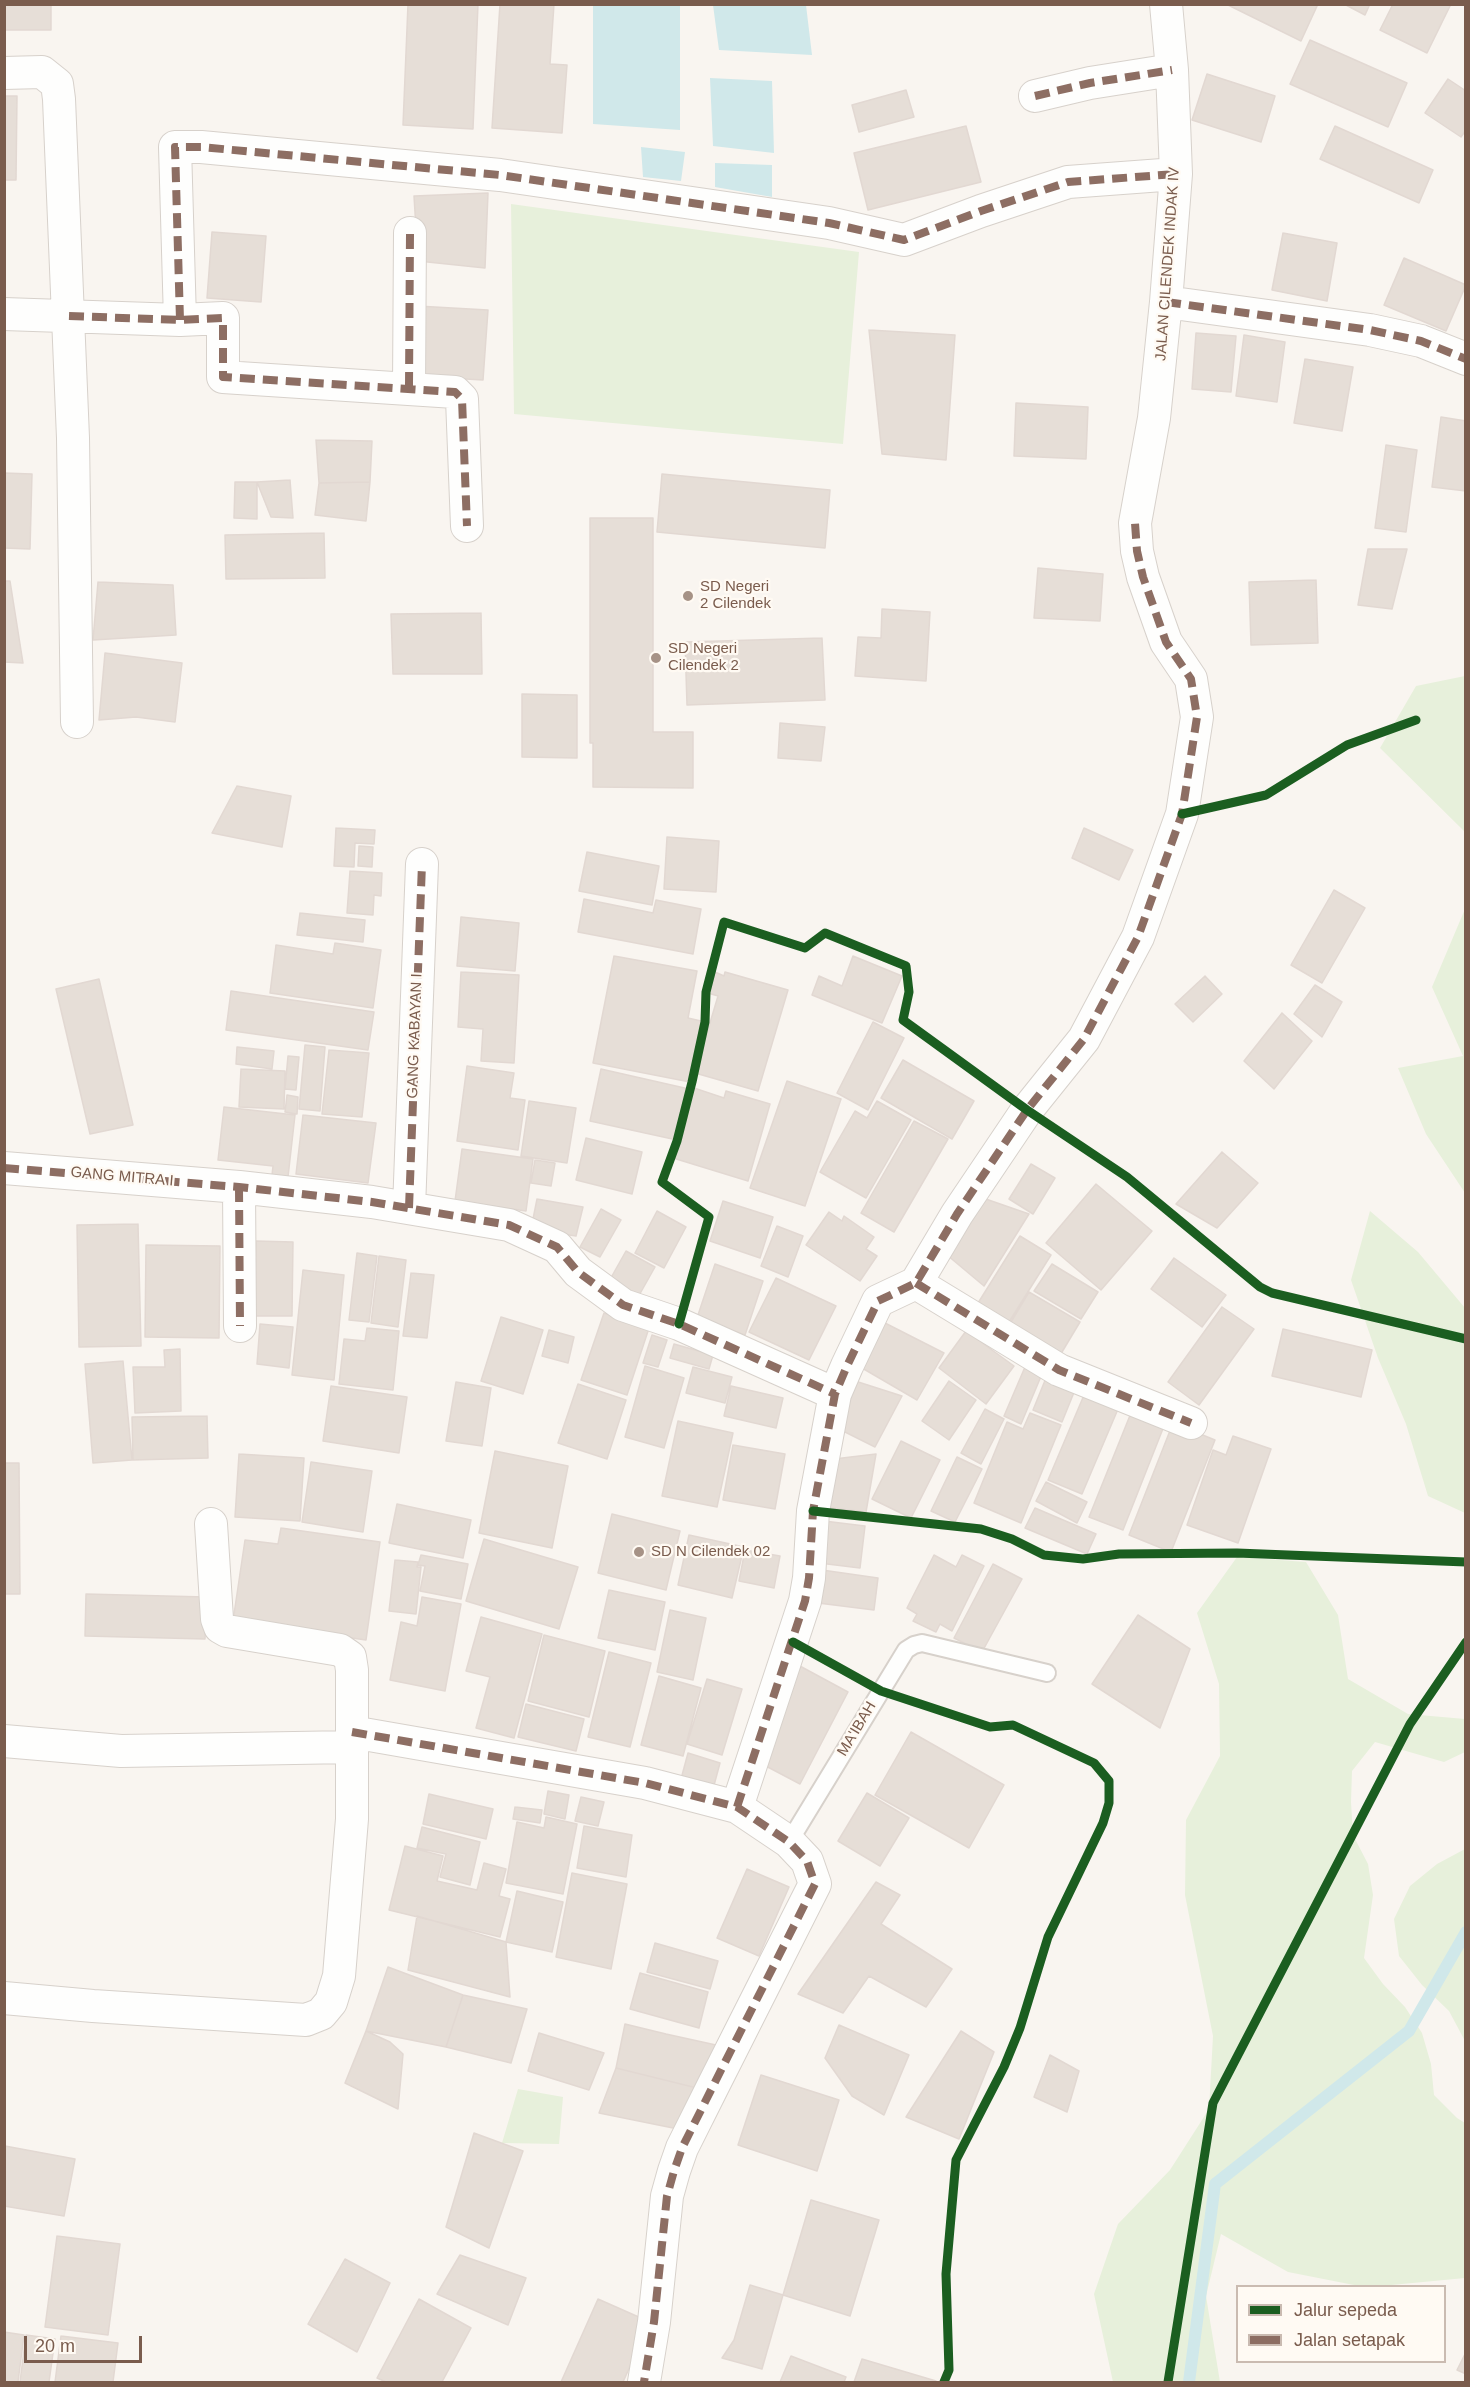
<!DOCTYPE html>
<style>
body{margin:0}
#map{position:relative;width:1470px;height:2387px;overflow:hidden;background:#f9f5f0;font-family:Helvetica,sans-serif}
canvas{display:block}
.frame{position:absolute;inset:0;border:6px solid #7a5c4d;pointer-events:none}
.legend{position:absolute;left:1236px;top:2285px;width:210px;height:78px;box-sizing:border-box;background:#fffaf3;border:2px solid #cabbb1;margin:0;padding:8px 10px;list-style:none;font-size:18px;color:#7a5c4d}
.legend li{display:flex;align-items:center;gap:12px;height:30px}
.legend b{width:30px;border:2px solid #cabbb1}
.scale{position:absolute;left:24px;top:2336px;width:118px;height:27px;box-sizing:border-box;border:3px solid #7a5c4d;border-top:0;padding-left:8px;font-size:18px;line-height:21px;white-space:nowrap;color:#7a5c4d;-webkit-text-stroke:4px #fffaf3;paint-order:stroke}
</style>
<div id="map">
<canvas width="1470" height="2387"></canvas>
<div class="frame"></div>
<ul class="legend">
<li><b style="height:8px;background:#1b5e20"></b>Jalur sepeda</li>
<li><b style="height:8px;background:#8d6e63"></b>Jalan setapak</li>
</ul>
<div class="scale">20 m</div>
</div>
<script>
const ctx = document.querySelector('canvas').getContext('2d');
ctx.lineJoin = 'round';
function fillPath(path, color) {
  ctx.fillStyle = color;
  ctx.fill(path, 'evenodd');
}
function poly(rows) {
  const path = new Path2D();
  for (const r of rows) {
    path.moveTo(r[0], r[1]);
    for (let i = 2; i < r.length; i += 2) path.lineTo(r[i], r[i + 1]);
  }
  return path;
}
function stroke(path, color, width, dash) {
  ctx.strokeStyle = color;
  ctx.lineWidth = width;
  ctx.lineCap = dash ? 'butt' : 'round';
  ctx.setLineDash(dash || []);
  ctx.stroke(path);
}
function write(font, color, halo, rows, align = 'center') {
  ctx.font = font + ' Helvetica,sans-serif';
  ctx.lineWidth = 4.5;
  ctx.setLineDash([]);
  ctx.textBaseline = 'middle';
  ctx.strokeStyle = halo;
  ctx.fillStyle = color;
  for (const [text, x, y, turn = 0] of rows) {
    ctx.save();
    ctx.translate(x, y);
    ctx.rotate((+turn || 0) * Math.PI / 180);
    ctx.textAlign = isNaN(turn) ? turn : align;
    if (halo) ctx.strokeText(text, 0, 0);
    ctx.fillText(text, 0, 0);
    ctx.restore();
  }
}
fillPath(poly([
 [511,204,859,252,843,444,514,414],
 [1465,676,1466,676,1465,832,1380,748,1416,686],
 [1465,909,1466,1193,1465,1193,1426,1134,1398,1068,1463,1056,1432,987],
 [1370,1211,1418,1252,1465,1308,1465,1513,1428,1496,1406,1424,1378,1358,1351,1280],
 [1237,1557,1306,1562,1338,1615,1348,1679,1408,1714,1465,1719,1465,1752,1444,1762,1375,1742,1352,1771,1351,1802,1353,1835,1368,1864,1373,1895,1364,1958,1383,1984,1405,2007,1422,2033,1431,2064,1434,2095,1457,2118,1465,2123,1465,2278,1381,2286,1359,2286,1288,2272,1221,2234,1206,2296,1220,2382,1113,2382,1094,2294,1118,2224,1170,2170,1209,2109,1213,2036,1185,1895,1186,1820,1220,1756,1219,1684,1197,1613],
 [1465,1849,1465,2041,1449,2011,1422,1985,1399,1956,1394,1919,1410,1886,1437,1864],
 [518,2089,563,2097,559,2144,502,2143]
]), '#e7f0db');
fillPath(poly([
 [593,5,680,5,680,130,593,124],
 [713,5,806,5,812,55,719,50],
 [710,78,772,81,774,153,713,146],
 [641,147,685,152,681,181,643,177],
 [715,163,772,165,772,197,715,187]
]), '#d0e8ea');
stroke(poly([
 [1189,2382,1215,2184,1409,2031,1466,1932]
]), '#d0e8ea', 12);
const building = poly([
 [4,4,51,4,51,30,4,30,4,4],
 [408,4,478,4,473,129,403,125,408,4],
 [500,4,554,4,550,64,567,65,562,133,492,128,500,4],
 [1226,4,1318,4,1301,41,1226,4],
 [1344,4,1370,4,1365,15,1344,4],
 [1393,4,1451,4,1427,53,1380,30,1393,4],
 [1310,40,1407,83,1388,127,1290,84,1310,40],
 [1207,74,1275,96,1261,142,1192,120,1207,74],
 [1448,79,1466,91,1466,130,1461,137,1425,113,1448,79],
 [906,90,914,117,859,132,852,105,906,90],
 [4,96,17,96,16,180,4,180,4,96],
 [966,126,981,182,868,210,854,153,966,126],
 [1335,126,1433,170,1419,203,1320,159,1335,126],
 [488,193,485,268,418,261,414,196,488,193],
 [212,232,266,236,261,302,207,298,212,232],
 [1283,233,1337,243,1327,301,1272,290,1283,233],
 [1404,258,1466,285,1446,331,1384,305,1404,258],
 [417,306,488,310,483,380,414,376,417,306],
 [869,330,955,335,946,460,882,454,869,330],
 [1196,333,1236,336,1231,392,1192,389,1196,333],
 [1244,335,1285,342,1277,402,1236,396,1244,335],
 [1305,359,1353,367,1342,431,1294,423,1305,359],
 [1016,403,1088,407,1086,459,1014,456,1016,403],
 [1441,417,1466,421,1466,491,1432,487,1441,417],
 [316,440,372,441,370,482,319,483,316,440],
 [1386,445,1417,450,1406,532,1375,528,1386,445],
 [4,473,32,474,30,549,4,548,4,473],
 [662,474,830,490,825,548,657,532,662,474],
 [290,480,293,518,271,517,257,482,290,480],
 [235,482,257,482,257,519,234,518,235,482],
 [370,482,366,521,315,515,319,483,370,482],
 [590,518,653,518,653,732,693,732,693,788,593,787,593,743,590,743,590,518],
 [324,533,325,578,226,579,225,535,324,533],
 [1368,549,1407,549,1392,609,1358,605,1368,549],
 [1038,568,1103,574,1100,621,1034,618,1038,568],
 [1316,580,1318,643,1251,645,1249,582,1316,580],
 [4,581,10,581,23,663,4,662,4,581],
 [98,582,173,585,176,635,93,640,98,582],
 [882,609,930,612,926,681,855,676,858,637,881,638,882,609],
 [481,613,482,674,393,674,391,614,481,613],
 [822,638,825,700,687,705,685,642,822,638],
 [105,653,182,663,175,722,136,717,99,720,105,653],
 [522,694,577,695,577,758,522,757,522,694],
 [780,723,825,727,821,761,778,758,780,723],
 [237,786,291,796,282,847,212,833,237,786],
 [336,828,375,830,374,844,355,843,354,867,334,866,336,828],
 [1084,828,1133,850,1119,880,1072,858,1084,828],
 [667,837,719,841,716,892,664,889,667,837],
 [359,846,373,847,372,867,358,866,359,846],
 [587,852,659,866,652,905,579,891,587,852],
 [350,871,382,873,381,896,374,895,373,915,347,913,350,871],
 [1334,890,1365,908,1322,983,1291,965,1334,890],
 [584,899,653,913,656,900,701,909,693,954,578,932,584,899],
 [300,913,365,920,363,942,297,935,300,913],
 [461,917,519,923,515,971,457,966,461,917],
 [335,943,381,950,373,1008,270,993,276,945,333,954,335,943],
 [614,956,697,971,688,1018,701,1021,690,1082,593,1063,614,956],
 [853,956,902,976,882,1023,812,995,819,976,842,986,853,956],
 [461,972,519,975,514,1063,481,1061,483,1029,458,1027,461,972],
 [715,972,724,976,725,972,788,990,758,1091,695,1073,718,996,708,993,715,972],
 [1205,976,1222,994,1193,1022,1175,1004,1205,976],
 [99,979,133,1125,90,1134,56,989,99,979],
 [1315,985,1342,1002,1322,1037,1294,1014,1315,985],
 [231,991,374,1012,368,1050,226,1030,231,991],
 [1282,1013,1312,1041,1274,1089,1244,1061,1282,1013],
 [873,1022,904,1038,868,1110,837,1093,873,1022],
 [305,1045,325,1047,320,1111,299,1109,305,1045],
 [237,1047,274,1051,272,1069,236,1064,237,1047],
 [329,1050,369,1053,362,1117,322,1114,329,1050],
 [288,1056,299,1057,296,1090,285,1089,288,1056],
 [903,1060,974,1101,952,1139,881,1098,903,1060],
 [467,1066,514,1073,510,1098,525,1100,518,1150,457,1141,467,1066],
 [241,1069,285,1071,284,1109,239,1107,241,1069],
 [601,1069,689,1089,677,1140,590,1121,601,1069],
 [787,1081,841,1099,805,1206,750,1188,787,1081],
 [694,1088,724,1098,726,1091,770,1104,748,1181,673,1158,694,1088],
 [287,1095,298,1097,297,1114,285,1112,287,1095],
 [529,1101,576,1108,567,1163,521,1156,529,1101],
 [877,1101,911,1120,866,1198,820,1172,855,1111,867,1118,877,1101],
 [224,1107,295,1115,288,1177,272,1175,273,1166,218,1160,224,1107],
 [303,1115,376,1123,368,1183,296,1174,303,1115],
 [914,1121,948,1139,894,1232,861,1213,914,1121],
 [586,1138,642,1152,632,1194,576,1180,586,1138],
 [462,1149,533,1159,526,1211,455,1201,462,1149],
 [1222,1152,1258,1183,1217,1228,1176,1204,1222,1152],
 [535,1160,555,1163,551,1186,531,1183,535,1160],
 [1031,1164,1055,1178,1033,1214,1009,1199,1031,1164],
 [1096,1184,1152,1231,1101,1290,1046,1243,1096,1184],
 [980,1197,1029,1214,984,1286,941,1250,980,1197],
 [537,1199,583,1207,576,1236,531,1229,537,1199],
 [723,1201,773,1217,760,1258,710,1241,723,1201],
 [601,1209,621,1220,600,1257,580,1247,601,1209],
 [657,1211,686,1227,664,1268,635,1253,657,1211],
 [829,1212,842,1221,844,1216,874,1237,866,1249,877,1256,860,1281,806,1245,829,1212],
 [138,1224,141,1346,79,1347,77,1225,138,1224],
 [777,1226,803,1236,788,1277,761,1266,777,1226],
 [1020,1236,1051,1255,1004,1330,973,1311,1020,1236],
 [256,1241,293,1242,292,1316,254,1316,256,1241],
 [146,1245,220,1246,219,1338,145,1337,146,1245],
 [626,1251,655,1267,637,1299,608,1283,626,1251],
 [357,1253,377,1256,369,1322,349,1320,357,1253],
 [379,1256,406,1260,398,1327,371,1323,379,1256],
 [1174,1258,1226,1295,1202,1327,1151,1289,1174,1258],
 [715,1264,763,1281,745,1335,697,1318,715,1264],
 [1052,1264,1098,1292,1081,1319,1034,1291,1052,1264],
 [303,1270,344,1275,334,1380,292,1375,303,1270],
 [411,1273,434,1275,427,1338,403,1336,411,1273],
 [776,1278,836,1306,809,1360,749,1332,776,1278],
 [1029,1292,1080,1322,1056,1362,1005,1332,1029,1292],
 [1222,1307,1254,1329,1199,1405,1168,1382,1222,1307],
 [604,1313,649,1328,627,1395,581,1380,604,1313],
 [501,1317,543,1330,523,1394,481,1381,501,1317],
 [883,1322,944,1353,917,1400,862,1368,883,1322],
 [260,1324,293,1327,289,1368,257,1364,260,1324],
 [367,1328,399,1331,393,1390,339,1384,344,1339,365,1341,367,1328],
 [1283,1329,1372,1350,1361,1397,1272,1376,1283,1329],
 [549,1330,574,1337,568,1363,542,1356,549,1330],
 [966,1331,1014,1366,986,1404,939,1368,966,1331],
 [652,1335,667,1340,658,1367,643,1363,652,1335],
 [674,1344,713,1355,709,1369,670,1358,674,1344],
 [180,1349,181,1411,135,1413,133,1367,165,1367,164,1350,180,1349],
 [123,1361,132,1460,93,1463,85,1364,123,1361],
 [645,1366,684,1378,664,1448,625,1437,645,1366],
 [693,1367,732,1377,725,1403,686,1393,693,1367],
 [1025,1367,1042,1374,1021,1424,1004,1416,1025,1367],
 [1048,1373,1077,1385,1062,1422,1033,1410,1048,1373],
 [852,1380,902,1396,875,1447,835,1427,852,1380],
 [949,1381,976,1400,949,1440,922,1421,949,1381],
 [456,1382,491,1388,482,1446,446,1441,456,1382],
 [578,1384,626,1400,607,1459,558,1443,578,1384],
 [331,1386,407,1397,399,1453,323,1441,331,1386],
 [731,1386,783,1398,776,1428,724,1416,731,1386],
 [1087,1388,1121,1402,1082,1494,1048,1480,1087,1388],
 [1133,1408,1166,1421,1123,1530,1089,1517,1133,1408],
 [985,1409,1004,1419,981,1464,961,1453,985,1409],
 [1030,1413,1061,1425,1021,1523,974,1503,1007,1422,1023,1429,1030,1413],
 [207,1416,208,1458,133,1460,132,1417,207,1416],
 [678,1421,733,1433,717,1507,662,1496,678,1421],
 [1173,1423,1215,1440,1171,1552,1129,1535,1173,1423],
 [1233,1436,1271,1449,1238,1543,1187,1525,1213,1450,1226,1455,1233,1436],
 [901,1441,940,1460,911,1518,872,1499,901,1441],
 [733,1445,785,1454,775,1509,723,1500,733,1445],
 [495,1451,568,1466,552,1548,479,1533,495,1451],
 [239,1454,304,1458,300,1521,235,1517,239,1454],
 [876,1454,866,1512,823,1507,834,1459,876,1454],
 [957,1457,982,1469,955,1522,931,1511,957,1457],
 [311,1462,372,1471,363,1532,302,1522,311,1462],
 [4,1463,19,1463,20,1594,4,1594,4,1463],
 [1046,1482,1087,1502,1077,1523,1036,1501,1046,1482],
 [397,1504,471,1520,463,1558,389,1543,397,1504],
 [1035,1508,1096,1534,1087,1554,1025,1528,1035,1508],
 [612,1514,680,1531,666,1590,598,1573,612,1514],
 [824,1521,865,1526,860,1568,819,1563,824,1521],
 [281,1528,380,1542,366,1640,233,1621,245,1540,278,1544,281,1528],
 [689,1535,744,1547,732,1598,678,1585,689,1535],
 [484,1539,578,1567,559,1629,466,1601,484,1539],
 [745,1550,780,1556,774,1588,739,1581,745,1550],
 [421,1555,468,1564,461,1599,420,1591,425,1566,418,1565,421,1555],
 [934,1555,956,1567,962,1555,984,1566,952,1631,940,1624,936,1632,913,1621,917,1614,907,1608,934,1555],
 [395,1560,418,1562,417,1567,421,1567,416,1614,389,1611,395,1560],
 [993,1564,1022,1579,982,1652,954,1638,993,1564],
 [822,1570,878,1578,874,1610,818,1603,822,1570],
 [609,1590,665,1602,655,1650,598,1638,609,1590],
 [86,1594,206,1597,205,1639,85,1636,86,1594],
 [422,1597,461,1604,445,1691,390,1680,401,1622,417,1626,422,1597],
 [670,1610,706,1618,693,1680,657,1672,670,1610],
 [1138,1615,1190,1649,1160,1728,1092,1684,1138,1615],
 [481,1617,542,1634,514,1738,476,1728,490,1677,466,1671,481,1617],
 [544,1635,605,1651,589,1717,528,1701,544,1635],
 [609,1652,651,1663,630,1747,588,1737,609,1652],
 [798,1665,848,1692,800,1784,762,1764,798,1665],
 [659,1676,701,1688,683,1756,641,1745,659,1676],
 [707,1679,742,1689,722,1755,687,1744,707,1679],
 [526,1704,584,1719,576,1751,518,1737,526,1704],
 [911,1732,1004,1785,969,1848,875,1795,911,1732],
 [688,1753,720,1763,713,1789,681,1779,688,1753],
 [548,1791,569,1795,565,1819,544,1814,548,1791],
 [867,1793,909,1818,880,1866,838,1841,867,1793],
 [429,1794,493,1809,486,1839,423,1824,429,1794],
 [581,1797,604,1802,598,1826,575,1821,581,1797],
 [515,1807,542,1810,540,1823,513,1819,515,1807],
 [546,1817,577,1824,563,1894,506,1883,517,1822,544,1828,546,1817],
 [584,1826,632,1835,626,1877,577,1868,584,1826],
 [422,1827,480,1842,470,1885,440,1877,446,1854,417,1848,422,1827],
 [405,1846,443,1856,437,1881,477,1890,484,1863,506,1869,499,1896,510,1899,500,1937,389,1910,405,1846],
 [747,1869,789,1887,759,1956,717,1938,747,1869],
 [572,1873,627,1884,611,1969,556,1957,572,1873],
 [876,1882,900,1895,881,1924,952,1969,926,2007,869,1976,843,2013,798,1994,876,1882],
 [517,1891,563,1902,552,1952,506,1942,517,1891],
 [417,1916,506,1942,510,1997,408,1970,417,1916],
 [655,1943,718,1961,710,1989,647,1972,655,1943],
 [388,1967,463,1995,446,2047,366,2031,388,1967],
 [640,1973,708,1992,699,2028,630,2009,640,1973],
 [463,1995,527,2009,511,2063,446,2047,463,1995],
 [625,2024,666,2034,725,2047,701,2089,616,2068,625,2024],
 [839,2025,909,2055,884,2115,852,2096,825,2058,839,2025],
 [366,2031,390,2042,403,2054,398,2109,345,2083,366,2031],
 [961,2031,994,2052,959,2139,906,2117,961,2031],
 [539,2033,604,2053,589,2090,528,2071,539,2033],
 [1050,2055,1079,2071,1067,2112,1034,2097,1050,2055],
 [616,2068,701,2089,678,2129,599,2113,616,2068],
 [761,2075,839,2100,817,2171,738,2145,761,2075],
 [474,2133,523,2151,489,2248,446,2227,474,2133],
 [5,2146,75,2159,64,2216,4,2206,5,2146],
 [811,2200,879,2220,850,2316,783,2295,811,2200],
 [57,2236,120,2244,108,2335,45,2327,57,2236],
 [460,2255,526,2278,508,2325,437,2294,460,2255],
 [345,2259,390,2283,357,2352,308,2324,345,2259],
 [750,2285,783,2295,762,2369,722,2358,734,2340,750,2285],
 [419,2299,471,2328,442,2382,386,2382,377,2378,419,2299],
 [598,2299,650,2322,623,2382,561,2382,598,2299],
 [4,2332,24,2335,18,2382,4,2382,4,2332],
 [26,2335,55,2339,49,2382,20,2382,26,2335],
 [61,2336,118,2343,113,2382,55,2382,61,2336],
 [1466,2352,1466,2374,1457,2370,1466,2352],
 [791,2356,846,2377,844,2382,780,2382,791,2356],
 [862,2359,936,2381,935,2382,854,2382,862,2359]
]);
fillPath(building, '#e6ded7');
stroke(building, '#e2d8d2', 1.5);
const service = poly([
 [789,1842,906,1650,914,1645,922,1643,1047,1673]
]);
const minor = poly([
 [4,73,42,72,57,84,59,99,73,438,77,722],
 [1035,96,1090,83,1172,70],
 [1166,302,1370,330,1421,341,1466,359],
 [4,314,180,320,223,318,223,377,455,392,462,399,467,526],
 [180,320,175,147,201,147,500,175,829,223,904,240,981,211,1068,182,1176,174],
 [409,387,410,233],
 [4,1168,239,1187,372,1202,509,1225,557,1247,578,1272,623,1305,679,1324,835,1394],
 [239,1187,240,1326],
 [409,1208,422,864],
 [916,1283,1059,1370,1191,1423],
 [352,1732,645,1783,737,1807,789,1842,807,1861,815,1884,713,2086,682,2148,674,2171,667,2196,654,2322,644,2382],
 [4,1741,121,1751,352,1747],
 [737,1807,805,1601,809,1578,813,1511,835,1394,847,1366,878,1301,916,1283,957,1214,1027,1110,1084,1039,1138,937,1182,814,1197,717,1191,679,1166,642,1143,577,1137,551,1135,523,1154,418,1166,302,1176,174,1172,70,1166,4],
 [4,1998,93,2006,306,2020,321,2014,331,2002,339,1976,352,1819,352,1670,350,1657,340,1650,227,1631,220,1627,217,1619,211,1524]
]);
stroke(service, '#d7d1cb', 20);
stroke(minor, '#d7d1cb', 34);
stroke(service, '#fefefd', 16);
stroke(minor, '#fefefd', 32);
stroke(poly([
 [1035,96,1090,83,1172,70],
 [1166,302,1370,330,1421,341,1466,359],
 [69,316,180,320,223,318,223,377,455,392,462,399,467,526],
 [180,320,175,147,201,147,500,175,829,223,904,240,981,211,1068,182,1176,174],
 [409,387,410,233],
 [4,1168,239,1187,372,1202,509,1225,557,1247,578,1272,623,1305,679,1324,835,1394],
 [239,1187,240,1326],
 [409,1208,422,864],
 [916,1283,1059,1370,1191,1423],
 [352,1732,645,1783,737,1807,789,1842,807,1861,815,1884,713,2086,682,2148,674,2171,667,2196,654,2322,644,2382],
 [737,1807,805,1601,809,1578,813,1511,835,1394,847,1366,878,1301,916,1283,957,1214,1027,1110,1084,1039,1138,937,1182,814,1197,717,1191,679,1166,642,1143,577,1137,551,1135,523]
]), '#8d6e63', 8, [15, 8]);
stroke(poly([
 [1182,814,1266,795,1347,745,1416,720],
 [679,1324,709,1217,662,1182,677,1141,692,1082,705,1022,706,992,724,922,805,948,825,933,906,966,909,992,903,1020,1027,1110,1127,1177,1260,1287,1272,1293,1466,1339],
 [813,1511,981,1529,1012,1539,1044,1555,1083,1559,1119,1554,1237,1553,1466,1562],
 [793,1642,881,1691,990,1727,1013,1725,1094,1763,1109,1781,1109,1803,1103,1823,1048,1937,1020,2028,1004,2067,956,2160,946,2274,949,2370,944,2382],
 [1168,2382,1213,2103,1410,1724,1466,1642]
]), '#1b5e20', 9);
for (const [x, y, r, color] of [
 [688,596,6,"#a69286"],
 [656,658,6,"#a69286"],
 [639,1552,6,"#a69286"]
]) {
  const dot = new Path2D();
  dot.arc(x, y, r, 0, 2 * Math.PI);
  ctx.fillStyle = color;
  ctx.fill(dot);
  stroke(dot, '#fffaf3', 2);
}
write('15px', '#7a5c4d', '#fffaf3', [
 ["JALAN CILENDEK INDAK IV",1168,264,-86],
 ["GANG KABAYAN I",415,1036,-88],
 ["GANG MITRA I",122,1177,5],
 ["MA'IBAH",857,1729,-59]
]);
write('15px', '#7a5c4d', '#fffaf3', [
 ["SD Negeri",700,587],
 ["2 Cilendek",700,604],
 ["SD Negeri",668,649],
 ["Cilendek 2",668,666],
 ["SD N Cilendek 02",651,1552]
], 'left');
</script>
